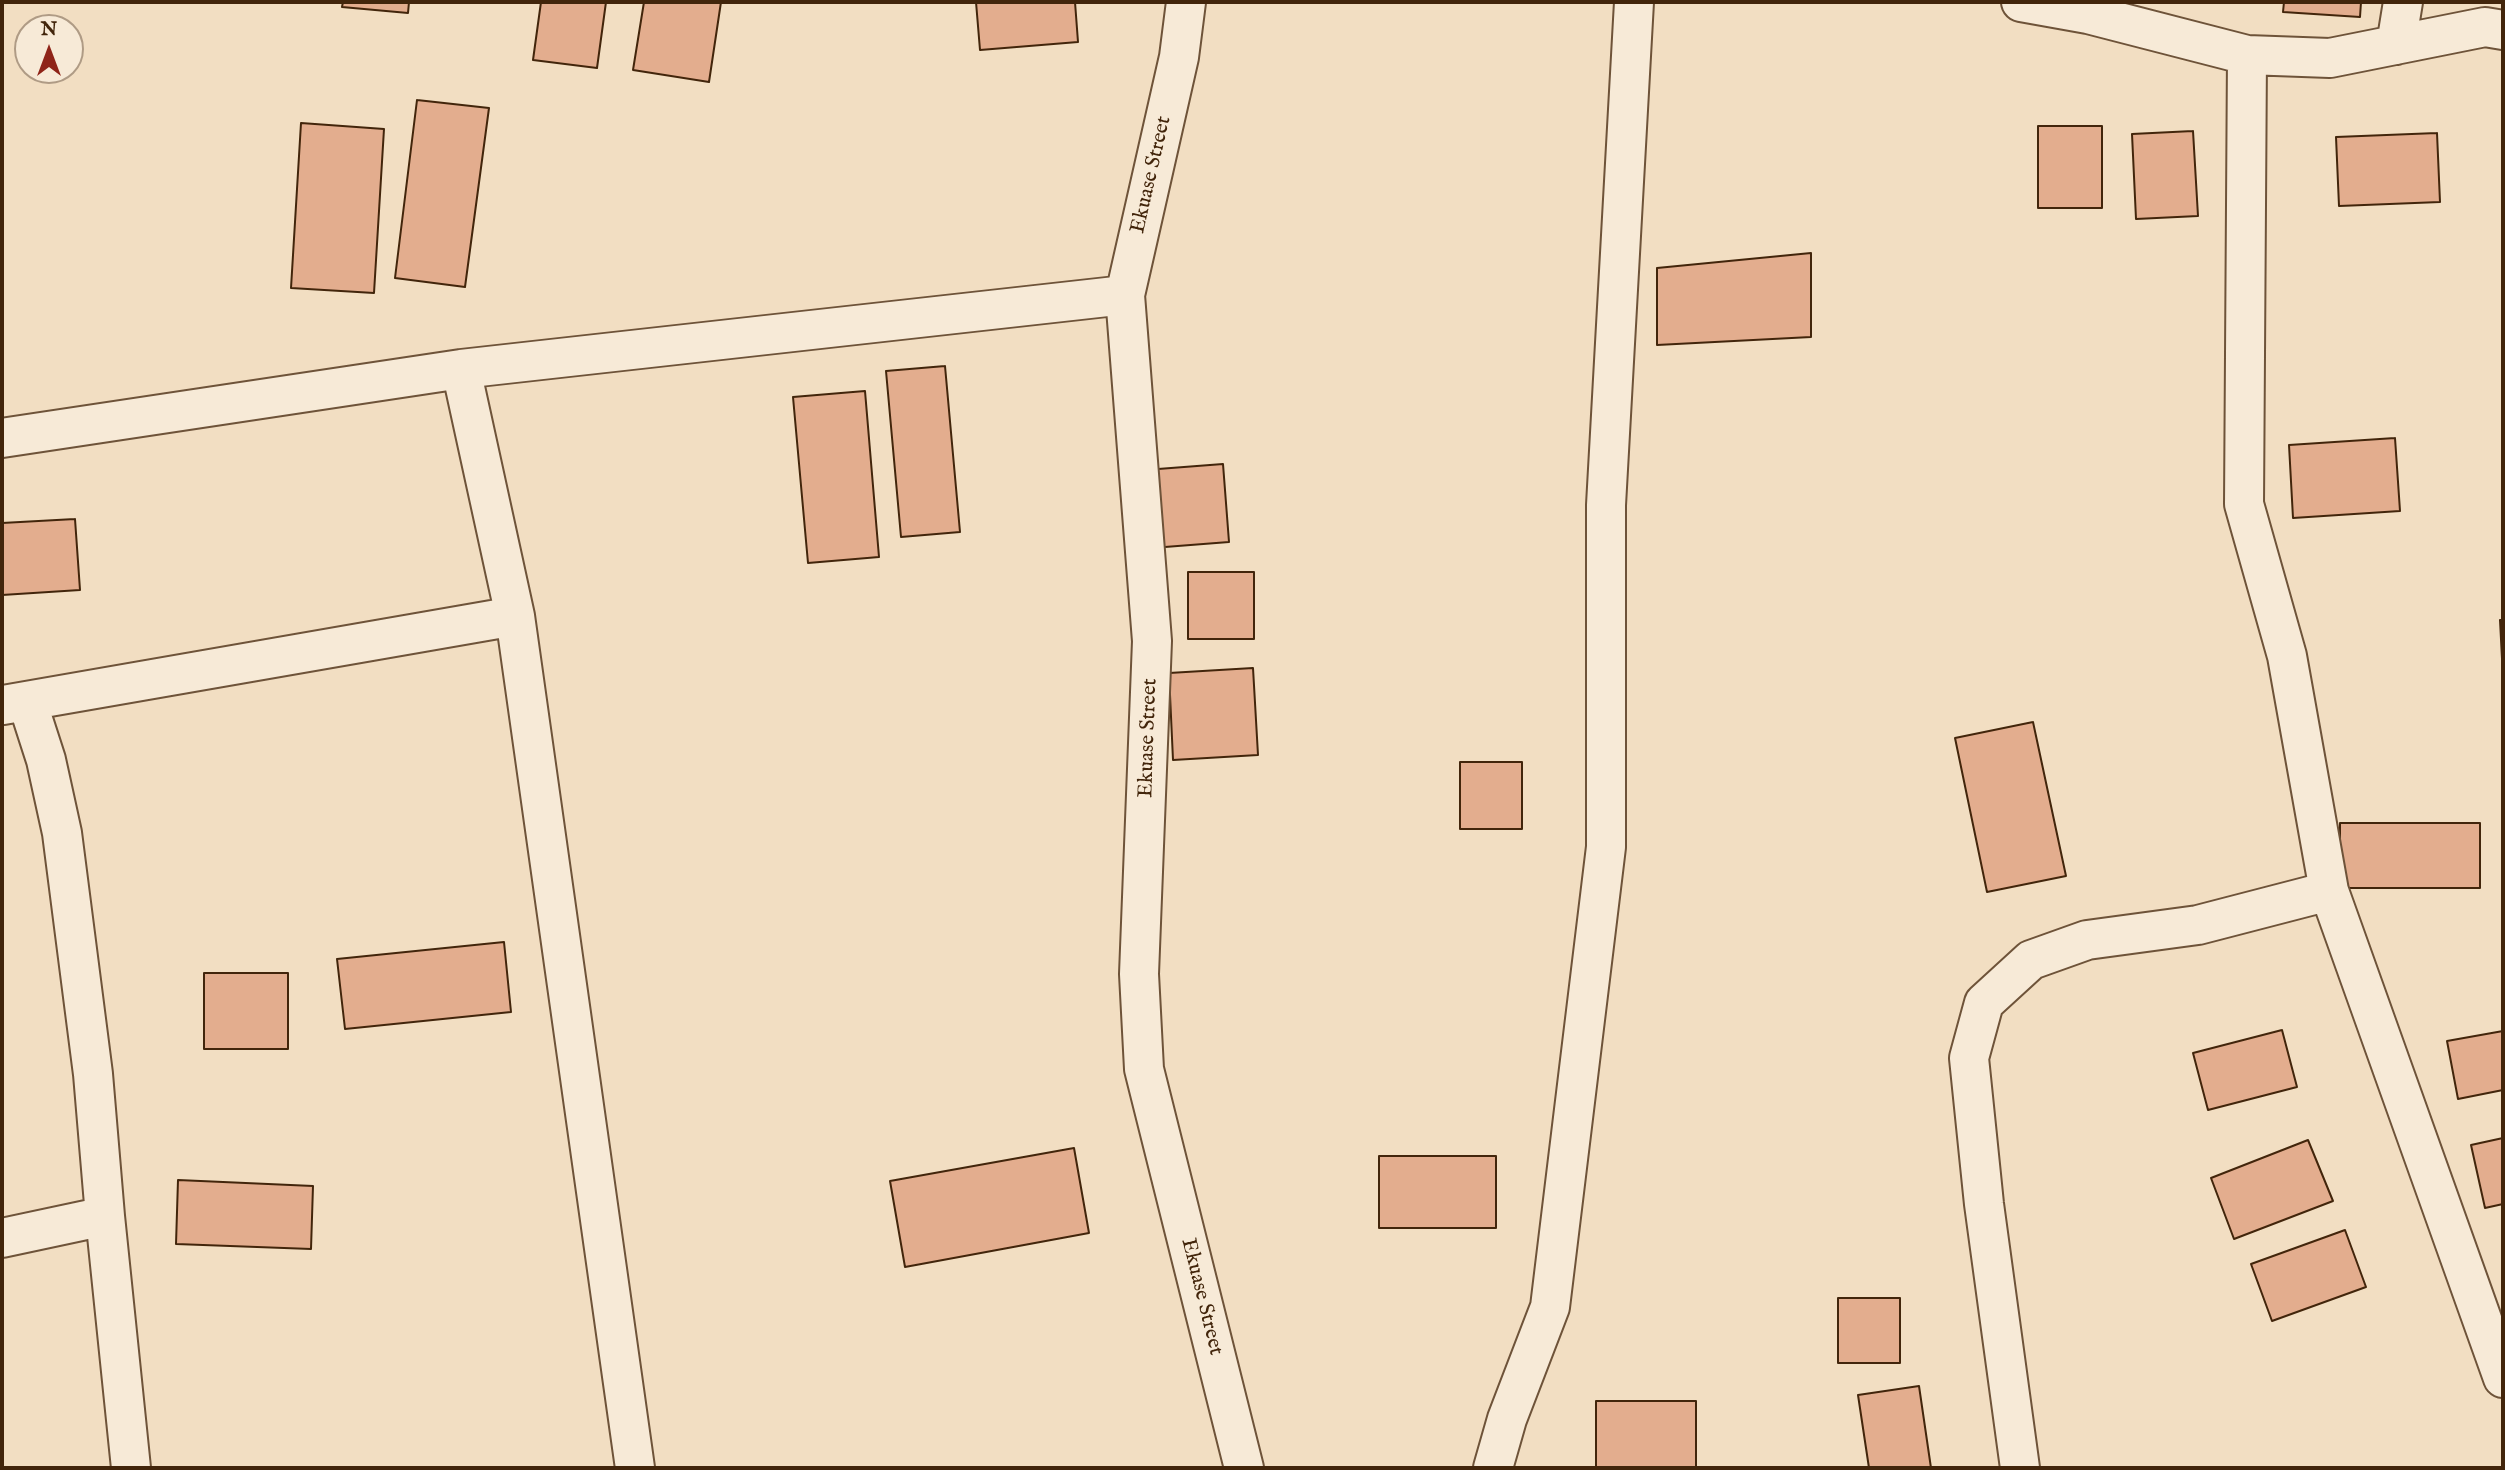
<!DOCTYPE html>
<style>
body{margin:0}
#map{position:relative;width:2505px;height:1470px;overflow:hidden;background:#f2dec2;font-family:"IM FELL English",serif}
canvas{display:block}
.frame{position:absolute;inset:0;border:4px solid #42250b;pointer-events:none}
.north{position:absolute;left:14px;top:14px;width:70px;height:70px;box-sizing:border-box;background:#f7ead7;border:2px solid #af9b85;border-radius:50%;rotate:0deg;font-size:19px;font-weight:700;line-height:28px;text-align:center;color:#42250b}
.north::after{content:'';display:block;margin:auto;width:24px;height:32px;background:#8f2418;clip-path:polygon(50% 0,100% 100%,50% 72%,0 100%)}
</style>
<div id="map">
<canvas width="2505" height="1470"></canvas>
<div class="frame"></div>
<div class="north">N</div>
</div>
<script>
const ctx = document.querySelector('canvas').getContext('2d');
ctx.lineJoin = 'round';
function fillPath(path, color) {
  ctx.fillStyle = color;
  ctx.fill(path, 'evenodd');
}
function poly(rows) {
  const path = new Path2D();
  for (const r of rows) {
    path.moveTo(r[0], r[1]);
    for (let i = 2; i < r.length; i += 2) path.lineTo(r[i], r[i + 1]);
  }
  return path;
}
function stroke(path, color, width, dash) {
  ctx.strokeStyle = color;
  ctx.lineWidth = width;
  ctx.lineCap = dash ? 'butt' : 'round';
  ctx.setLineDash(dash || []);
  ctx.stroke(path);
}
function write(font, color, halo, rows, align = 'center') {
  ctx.font = font + ' "IM FELL English",serif';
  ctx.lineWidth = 5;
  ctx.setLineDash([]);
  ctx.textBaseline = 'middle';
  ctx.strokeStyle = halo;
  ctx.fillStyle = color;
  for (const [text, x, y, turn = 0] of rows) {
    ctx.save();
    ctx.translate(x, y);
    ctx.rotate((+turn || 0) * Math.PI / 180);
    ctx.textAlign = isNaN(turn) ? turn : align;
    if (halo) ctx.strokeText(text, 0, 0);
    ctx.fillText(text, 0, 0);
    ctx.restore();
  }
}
const building = poly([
 [343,2,409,2,408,13,342,7,343,2],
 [541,2,606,2,597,68,533,60,541,2],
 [644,2,721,2,709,82,633,70,644,2],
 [976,2,1075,2,1078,42,980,50,976,2],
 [2284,2,2361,2,2360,17,2283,12,2284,2],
 [417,100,489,108,465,287,395,278,417,100],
 [301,123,384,129,374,293,291,288,301,123],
 [2038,126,2102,126,2102,208,2038,208,2038,126],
 [2193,131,2198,216,2136,219,2132,134,2193,131],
 [2437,133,2440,202,2339,206,2336,137,2437,133],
 [1811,253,1811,337,1657,345,1657,268,1811,253],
 [945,366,960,532,901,537,886,371,945,366],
 [865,391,879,557,808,563,793,397,865,391],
 [2395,438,2400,511,2293,518,2289,445,2395,438],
 [1223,464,1229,542,1152,548,1145,470,1223,464],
 [75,519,80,590,2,595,2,523,75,519],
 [1188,572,1254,572,1254,639,1188,639,1188,572],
 [2500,620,2503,620,2503,678,2500,620],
 [1253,668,1258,755,1173,760,1169,673,1253,668],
 [2033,722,2066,876,1987,892,1955,738,2033,722],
 [1460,762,1522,762,1522,829,1460,829,1460,762],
 [2340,823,2480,823,2480,888,2340,888,2340,823],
 [504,942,511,1012,345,1029,337,959,504,942],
 [204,973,288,973,288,1049,204,1049,204,973],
 [2282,1030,2297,1087,2208,1110,2193,1053,2282,1030],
 [2503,1031,2503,1090,2458,1099,2447,1041,2503,1031],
 [2503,1138,2503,1204,2485,1208,2471,1145,2503,1138],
 [2308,1140,2333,1201,2234,1239,2211,1178,2308,1140],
 [1074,1148,1089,1233,905,1267,890,1181,1074,1148],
 [1379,1156,1496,1156,1496,1228,1379,1228,1379,1156],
 [178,1180,313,1186,311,1249,176,1244,178,1180],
 [2345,1230,2366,1287,2272,1321,2251,1264,2345,1230],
 [1838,1298,1900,1298,1900,1363,1838,1363,1838,1298],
 [1919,1386,1931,1468,1869,1468,1858,1395,1919,1386],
 [1596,1401,1696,1401,1696,1468,1596,1468,1596,1401]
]);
fillPath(building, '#e3ad8e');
stroke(building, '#42250b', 2);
const minor = poly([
 [1186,2,1179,57,1125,295,1152,641,1139,974,1144,1069,1244,1468],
 [2021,2,2088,14,2247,55,2330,58,2485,27,2503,30],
 [2396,45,2403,2],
 [2247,55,2244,504,2287,656,2329,891,2503,1378],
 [461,369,515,616,635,1468],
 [2,438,461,369,1125,295],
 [27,701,46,760,62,833,93,1074,105,1216,131,1468],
 [3,705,515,616],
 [2,1238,105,1216],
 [1493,1468,1507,1419,1550,1307,1606,847,1606,505,1634,2],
 [2020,1468,1984,1204,1969,1058,1984,1003,2031,960,2087,940,2198,925,2329,891]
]);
stroke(minor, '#6e5339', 42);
stroke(minor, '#f7ead7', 38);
write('21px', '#42250b', '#f7ead7', [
 ["Ekuase Street",1152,175,-77],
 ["Ekuase Street",1149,738,-88],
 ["Ekuase Street",1201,1297,76]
]);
</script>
